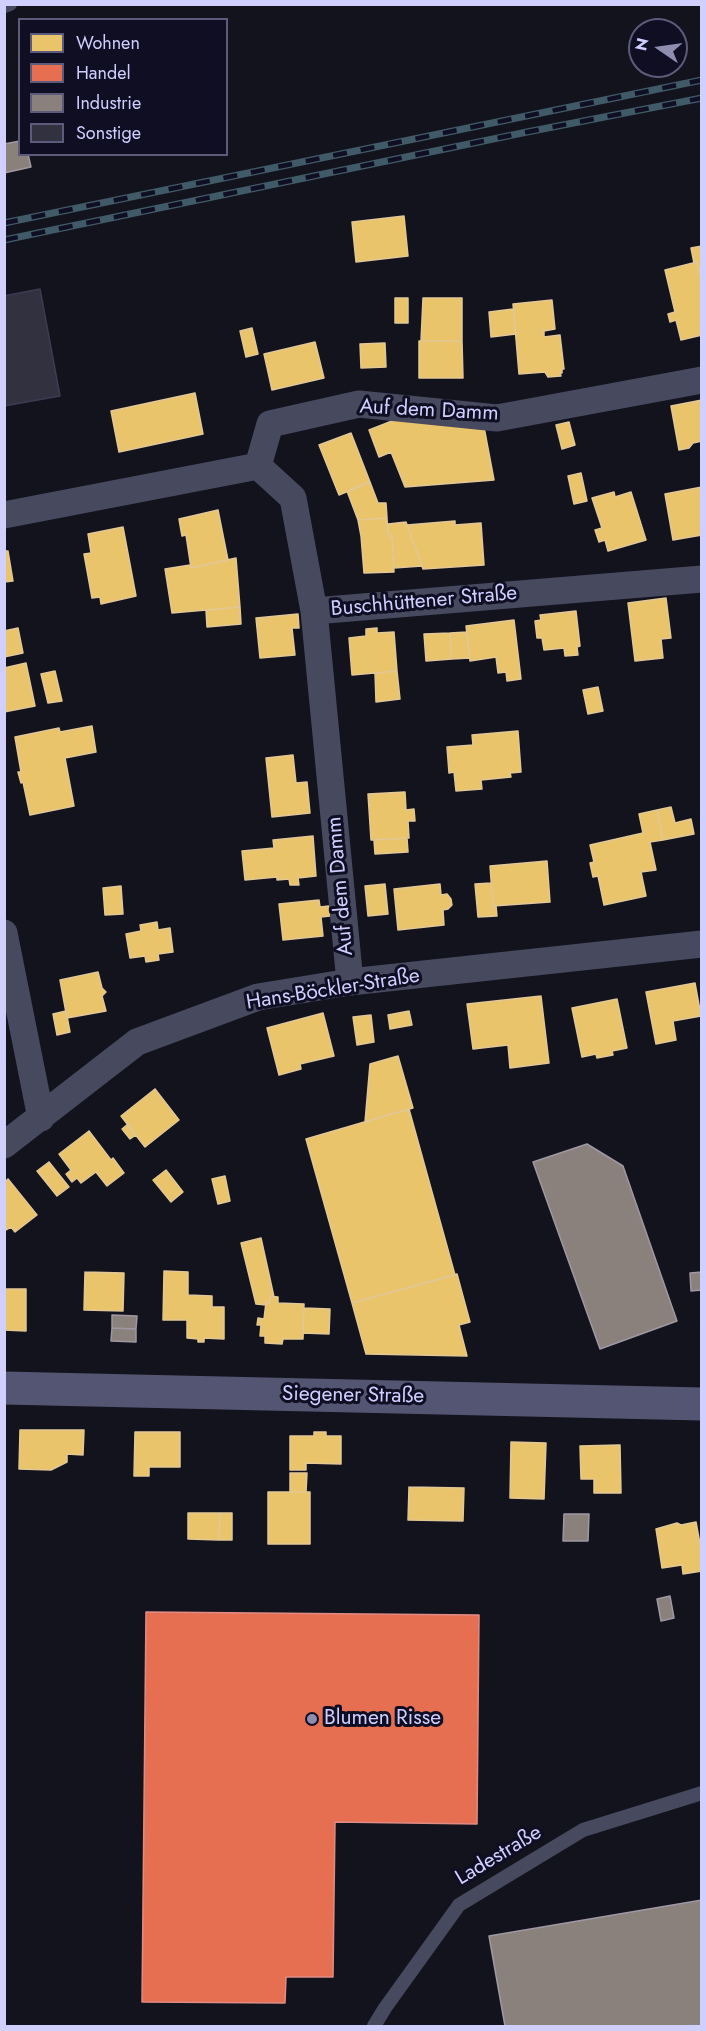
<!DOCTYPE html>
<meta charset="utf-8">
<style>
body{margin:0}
#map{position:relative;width:706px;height:2031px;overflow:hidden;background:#13131e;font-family:Jost,sans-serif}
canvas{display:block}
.frame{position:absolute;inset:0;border:6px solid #d0cfff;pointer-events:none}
.legend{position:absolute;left:18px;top:18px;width:210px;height:138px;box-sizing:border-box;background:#0f0e23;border:2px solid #5c5b7b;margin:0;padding:8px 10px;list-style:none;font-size:18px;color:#d0cfff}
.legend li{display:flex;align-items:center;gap:12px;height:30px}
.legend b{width:30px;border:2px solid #5c5b7b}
.north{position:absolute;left:628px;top:18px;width:60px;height:60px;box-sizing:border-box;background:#0f0e23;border:2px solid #5c5b7b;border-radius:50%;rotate:283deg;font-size:16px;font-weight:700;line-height:24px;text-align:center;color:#d0cfff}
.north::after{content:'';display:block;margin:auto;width:21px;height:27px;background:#8e8db0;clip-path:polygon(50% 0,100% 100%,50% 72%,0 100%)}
</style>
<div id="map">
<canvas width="706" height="2031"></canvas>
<div class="frame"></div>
<ul class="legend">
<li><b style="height:16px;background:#e9c46a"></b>Wohnen</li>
<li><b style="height:16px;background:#e76f51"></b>Handel</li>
<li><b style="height:16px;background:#8a817c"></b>Industrie</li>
<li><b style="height:16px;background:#313140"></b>Sonstige</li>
</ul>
<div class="north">N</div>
</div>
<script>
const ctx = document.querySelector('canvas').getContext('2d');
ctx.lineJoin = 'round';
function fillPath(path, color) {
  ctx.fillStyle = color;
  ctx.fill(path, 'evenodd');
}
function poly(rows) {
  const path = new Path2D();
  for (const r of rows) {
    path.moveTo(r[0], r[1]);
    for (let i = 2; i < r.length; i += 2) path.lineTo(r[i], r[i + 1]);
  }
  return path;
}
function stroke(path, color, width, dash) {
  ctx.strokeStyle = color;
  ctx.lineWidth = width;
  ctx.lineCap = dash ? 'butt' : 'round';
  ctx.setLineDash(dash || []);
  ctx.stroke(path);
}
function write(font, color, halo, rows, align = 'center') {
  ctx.font = font + ' Jost,sans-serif';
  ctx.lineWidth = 6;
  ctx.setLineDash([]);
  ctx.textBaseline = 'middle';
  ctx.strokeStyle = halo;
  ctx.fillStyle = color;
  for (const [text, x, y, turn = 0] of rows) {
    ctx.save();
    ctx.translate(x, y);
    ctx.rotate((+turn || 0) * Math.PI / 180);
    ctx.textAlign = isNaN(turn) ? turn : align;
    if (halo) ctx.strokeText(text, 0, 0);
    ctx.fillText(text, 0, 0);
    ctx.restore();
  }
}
const homes = poly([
 [404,216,408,256,356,262,352,222,404,216],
 [702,246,702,275,700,276,697,262,694,263,691,248,702,246],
 [697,262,702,283,702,335,681,340,676,320,670,322,668,314,675,312,665,270,697,262],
 [395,298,408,298,408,323,395,323,395,298],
 [423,298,462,298,462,341,421,341,423,298],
 [552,300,555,329,544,331,544,337,560,335,564,369,562,369,562,373,560,373,561,376,548,377,545,372,519,374,513,304,552,300],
 [513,309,516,334,491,337,489,312,513,309],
 [252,328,258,354,246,357,240,331,252,328],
 [419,341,462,341,463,378,419,378,419,341],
 [315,342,324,378,272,390,264,354,315,342],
 [385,343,386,367,361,368,360,344,385,343],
 [195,393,203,434,119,452,111,411,195,393],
 [702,400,702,441,693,443,689,448,679,450,671,406,702,400],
 [392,417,484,427,494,480,405,487,391,452,379,457,369,430,392,421,392,417],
 [569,422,575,445,562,449,556,425,569,422],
 [351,433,370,482,339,495,319,445,351,433],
 [581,473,587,501,574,504,568,476,581,473],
 [370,482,378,503,386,503,387,518,358,520,347,491,370,482],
 [702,487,702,535,673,540,665,494,702,487],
 [614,492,615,497,631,492,646,540,608,551,605,540,599,542,595,530,602,528,592,498,614,492],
 [218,510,228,560,191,568,186,535,182,536,179,519,218,510],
 [387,518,388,536,392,536,394,572,364,573,361,536,358,520,387,518],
 [455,521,455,525,481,523,484,565,423,569,407,525,455,521],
 [406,522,422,566,394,568,392,536,388,536,388,524,406,522],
 [123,527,136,596,101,604,100,597,92,598,84,554,91,553,88,534,123,527],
 [4,551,8,551,13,581,4,582,4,551],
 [236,558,240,607,172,613,165,569,190,565,191,568,236,558],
 [666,598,671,638,661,639,663,658,635,661,628,603,666,598],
 [240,607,241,624,207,627,206,610,240,607],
 [576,611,580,646,577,647,578,655,565,656,564,648,544,650,542,638,537,638,535,621,541,620,540,615,576,611],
 [298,614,299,628,292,628,295,655,260,658,256,618,298,614],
 [514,620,521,679,507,681,506,672,498,673,496,657,470,661,466,626,514,620],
 [18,628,23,653,4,657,4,631,18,628],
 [377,628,377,633,394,632,397,671,352,675,349,638,366,636,366,629,377,628],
 [467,632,470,658,452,659,450,633,467,632],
 [450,633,452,659,426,661,424,634,450,633],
 [26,663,35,706,4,712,4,668,26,663],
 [55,671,62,701,48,703,41,674,55,671],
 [397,671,400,699,376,702,375,673,397,671],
 [598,687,603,711,588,714,583,690,598,687],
 [92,726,96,752,65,758,74,806,30,815,23,782,21,783,18,772,21,772,15,737,59,728,60,732,92,726],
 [518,731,521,772,510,773,511,777,481,780,482,789,456,791,454,772,449,773,447,747,473,745,472,735,518,731],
 [293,755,296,783,307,782,310,813,272,817,266,758,293,755],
 [405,792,406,810,414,809,415,821,408,821,409,838,371,840,368,794,405,792],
 [671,807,675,823,691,819,694,834,663,840,657,810,671,807],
 [657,810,663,840,650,842,656,870,641,872,646,896,604,905,598,876,593,877,590,863,594,862,590,845,643,833,639,814,657,810],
 [313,836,316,876,298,878,299,885,290,885,289,879,277,880,277,877,245,880,242,851,274,848,273,840,313,836],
 [407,838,408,852,375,854,374,840,407,838],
 [547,861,550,902,493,906,490,866,547,861],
 [491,883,493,906,496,906,497,916,478,917,475,884,491,883],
 [385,884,388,914,368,916,365,886,385,884],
 [440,884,441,895,447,894,451,899,452,905,448,909,443,910,444,925,398,930,394,889,440,884],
 [121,886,123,914,105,915,103,888,121,886],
 [319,900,320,907,329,906,330,916,321,917,323,936,283,940,279,904,319,900],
 [157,922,158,930,170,928,173,952,158,954,159,960,146,962,145,956,130,958,126,934,141,931,140,925,157,922],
 [98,972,102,988,106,992,102,996,106,1011,67,1018,60,980,98,972],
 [695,983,701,1016,673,1021,676,1040,656,1044,646,992,695,983],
 [541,996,549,1063,510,1068,508,1045,473,1049,467,1004,541,996],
 [617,999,627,1048,612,1051,613,1055,597,1058,596,1054,582,1057,572,1008,617,999],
 [66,1011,70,1032,57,1035,53,1014,66,1011],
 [409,1011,412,1025,390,1029,388,1015,409,1011],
 [323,1013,334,1056,300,1064,301,1069,279,1075,267,1028,323,1013],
 [371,1015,374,1042,357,1045,353,1017,371,1015],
 [398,1056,413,1108,365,1122,370,1064,398,1056],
 [155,1089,179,1120,145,1147,121,1116,155,1089],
 [409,1109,455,1275,352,1303,306,1139,409,1109],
 [128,1124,136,1135,130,1139,122,1129,128,1124],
 [89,1131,111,1160,113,1158,124,1173,107,1186,96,1172,81,1183,77,1178,72,1182,66,1174,71,1170,59,1154,89,1131],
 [49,1162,69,1187,57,1196,37,1171,49,1162],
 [166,1170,183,1192,171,1202,153,1180,166,1170],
 [225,1176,230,1201,218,1204,212,1179,225,1176],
 [8,1179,37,1215,15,1232,11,1227,4,1231,4,1183,8,1179],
 [261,1238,274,1297,270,1296,270,1303,266,1302,266,1305,256,1304,241,1243,261,1238],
 [164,1271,188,1272,188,1295,212,1296,212,1307,224,1307,224,1339,204,1338,204,1342,198,1342,198,1339,187,1338,187,1320,163,1320,164,1271],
 [85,1272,124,1273,123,1311,84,1310,85,1272],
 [457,1274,470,1322,459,1325,467,1356,366,1354,352,1303,457,1274],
 [4,1289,26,1289,26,1331,4,1330,4,1289],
 [270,1296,278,1297,278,1303,304,1304,303,1339,283,1339,282,1344,265,1343,265,1336,260,1336,261,1325,257,1325,258,1318,264,1319,266,1302,270,1303,270,1296],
 [304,1308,330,1309,329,1334,303,1333,304,1308],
 [20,1430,84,1430,83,1455,67,1454,67,1462,51,1470,19,1469,20,1430],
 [135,1432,180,1432,180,1467,149,1467,149,1476,134,1476,135,1432],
 [314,1432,326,1432,326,1436,341,1436,341,1464,306,1463,306,1470,290,1470,290,1436,314,1436,314,1432],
 [511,1442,546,1443,544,1499,510,1498,511,1442],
 [620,1445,621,1493,594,1493,594,1479,581,1479,580,1446,620,1445],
 [290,1473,307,1473,306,1492,290,1492,290,1473],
 [409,1487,464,1488,463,1521,408,1520,409,1487],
 [268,1492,310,1492,310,1544,268,1544,268,1492],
 [188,1513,220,1513,219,1540,188,1539,188,1513],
 [220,1513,232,1513,232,1540,219,1540,220,1513],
 [696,1522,702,1555,702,1571,683,1574,682,1565,662,1568,656,1529,677,1523,681,1525,696,1522]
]);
fillPath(homes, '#e9c46a');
stroke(homes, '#e2c797', 1.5);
const shops = poly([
 [146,1612,479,1615,477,1824,335,1822,333,1977,286,1977,285,2003,142,2002,146,1612]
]);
fillPath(shops, '#e76f51');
stroke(shops, '#e08c85', 1.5);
const industry = poly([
 [20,141,20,154,28,154,31,167,4,173,4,144,20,141],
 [587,1144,623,1166,677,1321,600,1349,533,1162,587,1144],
 [702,1272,702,1290,691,1291,690,1273,702,1272],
 [112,1315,137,1316,136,1329,112,1328,112,1315],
 [112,1328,136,1329,136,1342,111,1341,112,1328],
 [564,1514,589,1514,588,1541,563,1541,564,1514],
 [670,1596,674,1618,661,1621,657,1599,670,1596],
 [702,1900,702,2026,505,2026,489,1936,702,1900]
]);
fillPath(industry, '#8a817c');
stroke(industry, '#9f98a3', 1.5);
const building = poly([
 [40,289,60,396,4,406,4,296,40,289]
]);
fillPath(building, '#313140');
stroke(building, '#3e3c52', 1.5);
stroke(poly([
 [4,6,10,4],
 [374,2026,385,2008,459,1905,583,1830,702,1793]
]), '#47495f', 14);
stroke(poly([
 [258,466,270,424,359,404,497,418,702,380],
 [4,515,258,466,293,498,314,611,350,982],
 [314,611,702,579],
 [4,933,41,1118],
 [4,1145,137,1042,258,997,350,982,702,944]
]), '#47495f', 27);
stroke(poly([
 [4,1388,702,1404]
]), '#545572', 33);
const rail = poly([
 [4,223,702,80],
 [4,240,527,132,702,98]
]);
stroke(rail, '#405a67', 7);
stroke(rail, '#0f0e23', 4.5, [14]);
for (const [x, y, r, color] of [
 [312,1719,6,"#8e8db0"]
]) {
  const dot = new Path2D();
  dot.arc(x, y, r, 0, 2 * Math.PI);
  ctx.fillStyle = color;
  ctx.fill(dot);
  stroke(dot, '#0f0e23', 2);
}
write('21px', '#d0cfff', '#0f0e23', [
 ["Auf dem Damm",429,411,3],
 ["Buschhüttener Straße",424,602,-5],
 ["Auf dem Damm",341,886,-95],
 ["Hans-Böckler-Straße",333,990,-9],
 ["Siegener Straße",353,1396,1],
 ["Ladestraße",499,1856,-31]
]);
write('21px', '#d0cfff', '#0f0e23', [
 ["Blumen Risse",324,1719]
], 'left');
</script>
